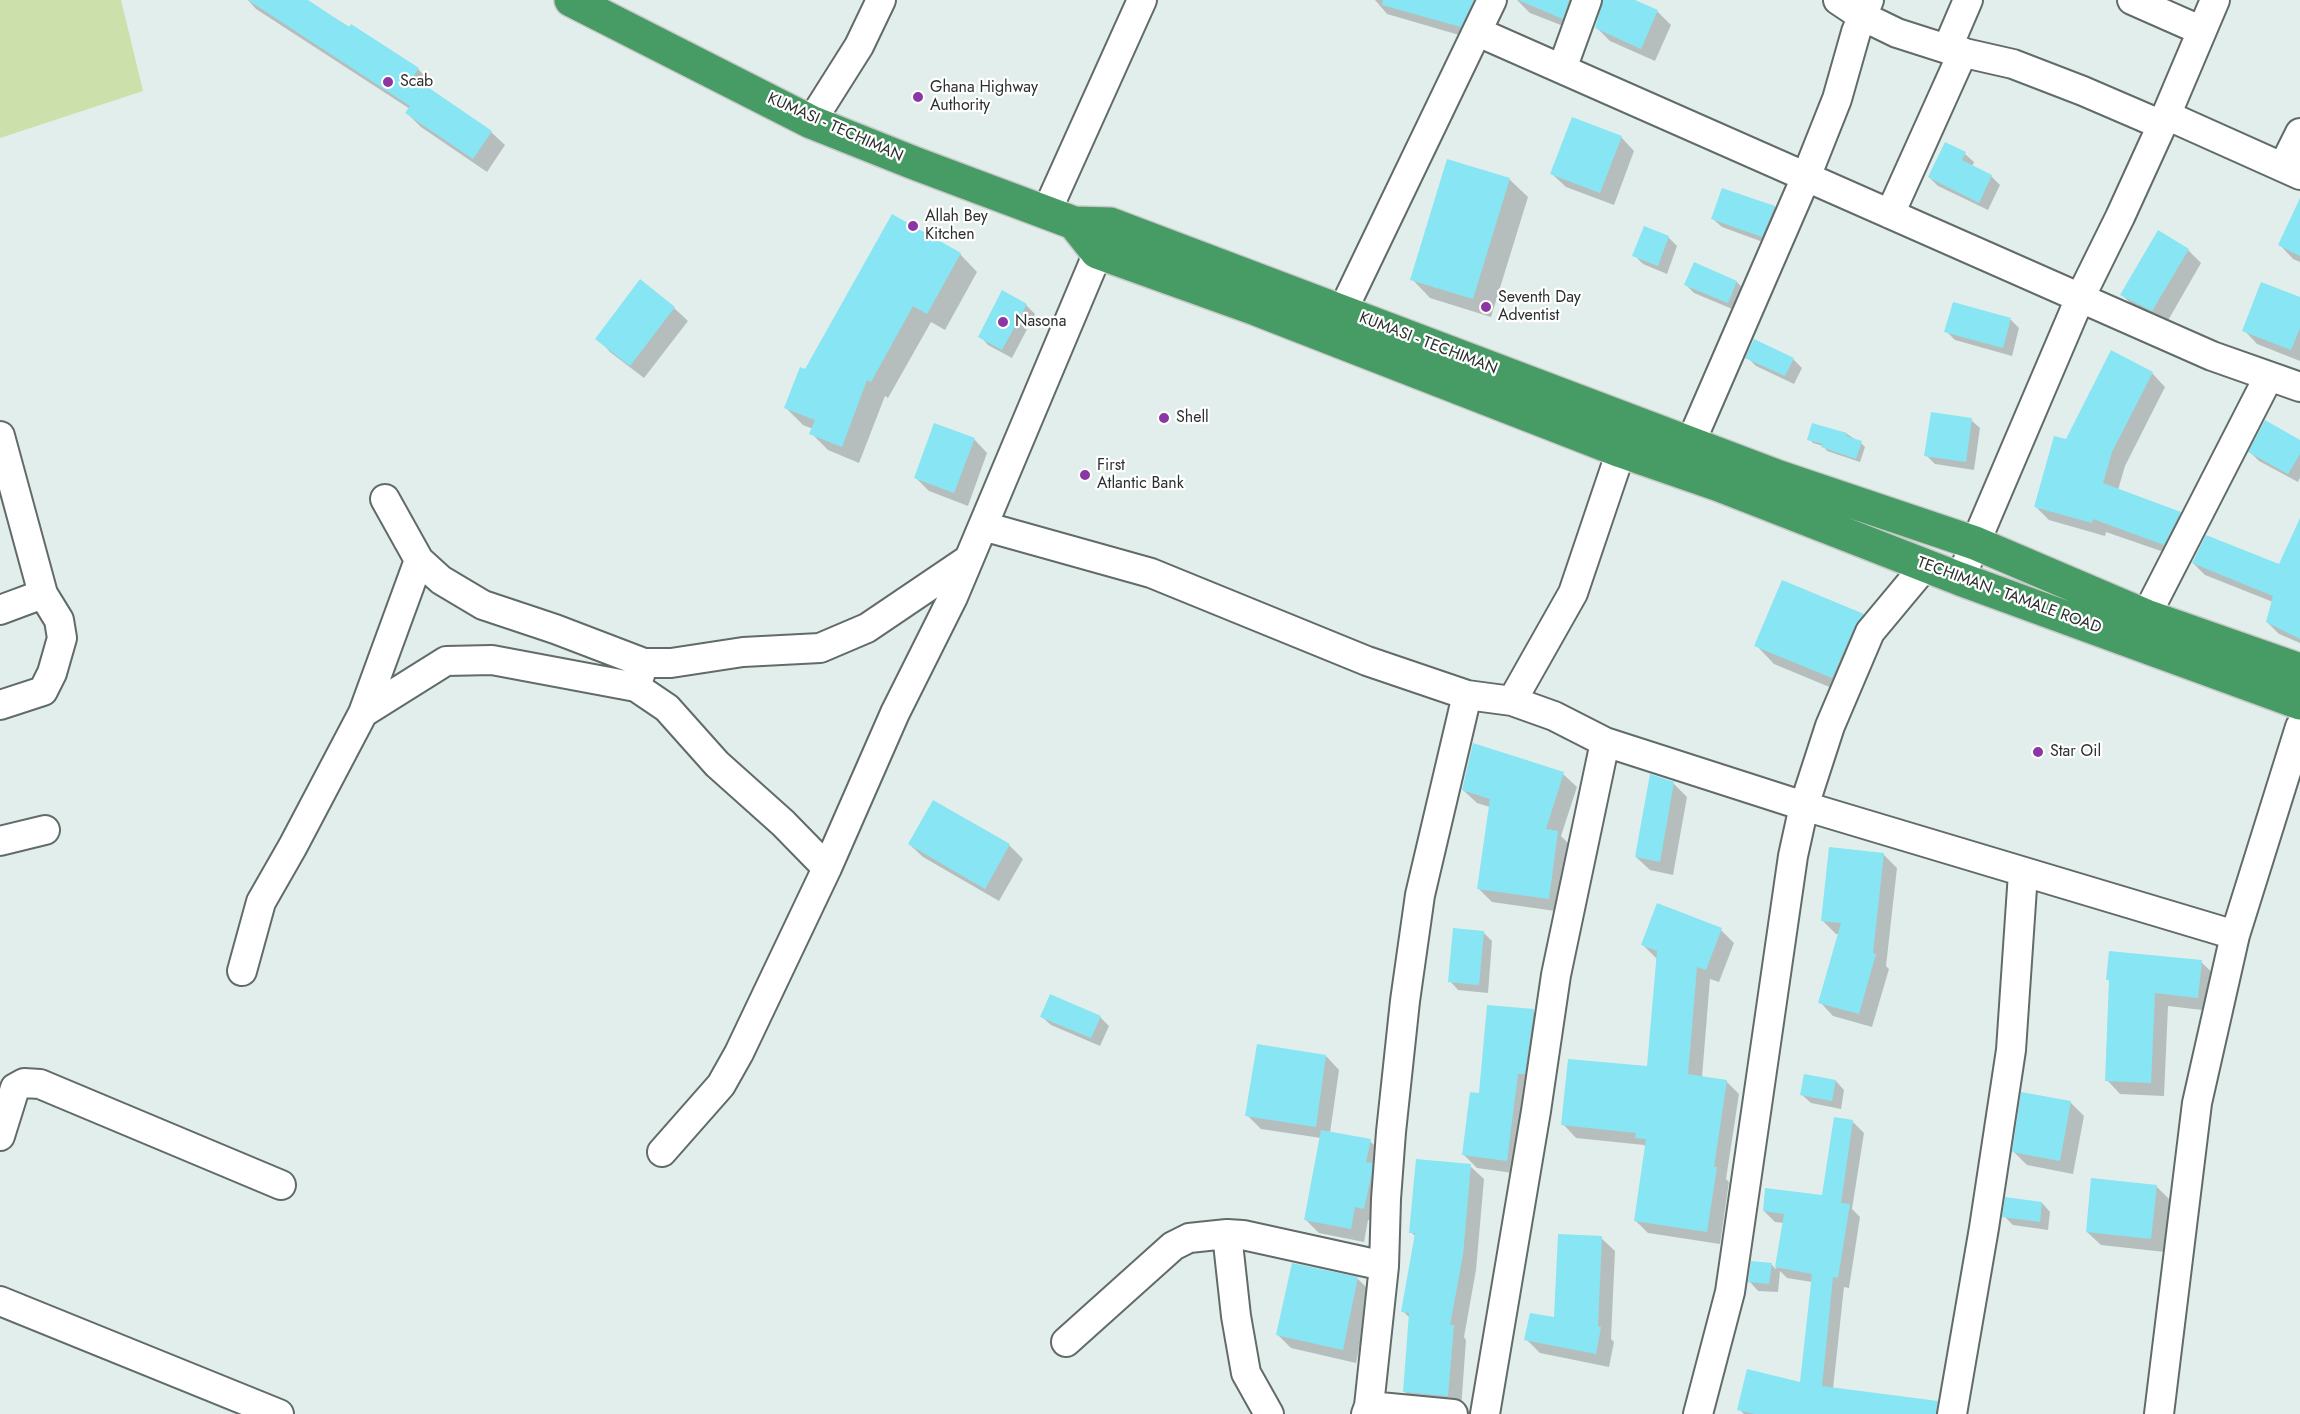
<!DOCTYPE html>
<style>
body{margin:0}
canvas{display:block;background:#e2eeeb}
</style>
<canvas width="2300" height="1414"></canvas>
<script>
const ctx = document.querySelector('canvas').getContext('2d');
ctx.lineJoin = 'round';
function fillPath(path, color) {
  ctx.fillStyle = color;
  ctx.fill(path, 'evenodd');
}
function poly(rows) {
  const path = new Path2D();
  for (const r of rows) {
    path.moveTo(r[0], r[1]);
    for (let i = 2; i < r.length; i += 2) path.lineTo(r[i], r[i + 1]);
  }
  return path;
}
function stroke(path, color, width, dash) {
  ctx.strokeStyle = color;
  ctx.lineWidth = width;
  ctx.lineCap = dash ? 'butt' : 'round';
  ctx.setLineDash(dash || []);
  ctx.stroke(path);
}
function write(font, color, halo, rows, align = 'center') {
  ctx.font = font + ' Jost,sans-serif';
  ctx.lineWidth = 4.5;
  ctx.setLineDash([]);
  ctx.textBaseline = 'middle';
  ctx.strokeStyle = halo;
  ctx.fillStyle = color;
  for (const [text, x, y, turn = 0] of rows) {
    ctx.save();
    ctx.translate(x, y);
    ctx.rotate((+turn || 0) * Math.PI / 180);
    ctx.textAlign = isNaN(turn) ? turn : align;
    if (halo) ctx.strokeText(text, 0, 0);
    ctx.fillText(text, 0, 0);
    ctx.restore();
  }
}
fillPath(poly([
 [0,0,121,0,143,91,0,138]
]), '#cbe0aa');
fillPath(poly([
 [248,0,305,0,418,69,431,82,427,89,491,132,505,145,487,172,421,127,407,113,410,109,256,9],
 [1375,0,1490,0,1473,39,1387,14],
 [1517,0,1592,0,1576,31,1530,13],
 [1604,0,1631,0,1658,12,1671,25,1655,61,1610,41,1596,27],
 [1621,137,1634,151,1614,205,1566,187,1552,174],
 [1946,144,1965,154,1974,162,1972,167,1991,176,2000,185,1988,210,1938,186,1929,177],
 [1509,179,1528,197,1491,317,1430,298,1412,279],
 [1723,190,1775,207,1783,216,1771,245,1722,227,1713,219],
 [2300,202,2300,262,2293,259,2280,245],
 [893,216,960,254,977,272,945,330,931,322,888,398,885,396,859,463,828,450,811,433,813,429,803,425,786,408],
 [1668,237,1677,246,1667,274,1643,264,1634,255],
 [2188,250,2201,263,2166,324,2136,308,2122,295],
 [1737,282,1745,291,1737,311,1694,293,1685,284],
 [1003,292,1026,305,1035,314,1012,358,988,345,980,336],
 [2300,299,2300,361,2257,344,2244,330],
 [1954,304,2011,320,2019,328,2012,356,1955,340,1946,331],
 [674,308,688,321,644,378,610,352,597,338],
 [1747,357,1793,359,1802,368,1794,384,1756,366],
 [2152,373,2165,387,2125,466,2118,490,2180,513,2194,526,2178,557,2106,532,2105,536,2049,520,2036,507,2067,441],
 [1971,420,1980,428,1974,470,1935,464,1926,455],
 [1813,424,1847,434,1861,443,1865,447,1860,462,1827,451,1823,446,1813,443,1809,439],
 [974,439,987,453,968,506,929,491,916,478],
 [2300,441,2300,478,2298,482,2259,461,2250,452],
 [2300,536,2300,643,2279,634,2267,622,2273,602,2205,575,2193,563,2280,566],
 [1863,615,1881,633,1851,696,1774,664,1756,645],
 [1563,774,1577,787,1561,836,1571,846,1562,912,1492,902,1479,889,1490,807,1477,803,1463,790],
 [1673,783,1687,797,1673,875,1650,870,1636,857],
 [909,844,1009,845,1023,859,999,901,923,857],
 [1883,854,1897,868,1886,966,1889,969,1872,1027,1833,1016,1820,1002,1840,934,1836,934,1822,920],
 [1721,930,1734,943,1719,982,1710,979,1702,1077,1726,1081,1739,1094,1726,1179,1729,1182,1720,1244,1648,1233,1635,1220,1646,1147,1644,1145,1576,1138,1563,1124,1648,1067,1657,959,1643,945],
 [1483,932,1492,941,1488,993,1458,990,1450,981],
 [2201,962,2215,975,2211,1011,2168,1006,2164,1096,2120,1094,2107,1080,2111,982,2108,979],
 [1534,1011,1547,1024,1520,1174,1477,1168,1463,1154,1480,1095],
 [1042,1017,1100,1017,1109,1026,1100,1046,1051,1025],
 [1326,1056,1339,1070,1330,1133,1370,1141,1383,1154,1378,1221,1368,1220,1364,1242,1319,1233,1306,1220,1321,1138,1261,1129,1247,1115],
 [1836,1081,1844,1090,1841,1109,1811,1103,1802,1095],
 [2070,1102,2084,1116,2073,1174,2027,1165,2014,1152],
 [1853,1122,1864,1133,1852,1209,1860,1217,1849,1288,1844,1287,1833,1389,1927,1401,1938,1414,1744,1414,1739,1409,1802,1384,1812,1282,1787,1278,1780,1271,1778,1292,1758,1291,1750,1282,1771,1264,1776,1269,1784,1223,1775,1222,1764,1211,1824,1197],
 [1470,1166,1484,1179,1476,1270,1464,1337,1466,1340,1461,1409,1418,1405,1405,1392,1410,1318,1403,1311,1416,1237,1411,1232],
 [2156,1186,2170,1200,2165,1252,2101,1245,2087,1232],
 [2042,1203,2050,1212,2048,1230,2013,1225,2004,1216],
 [1601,1238,1615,1251,1611,1339,1614,1342,1609,1367,1540,1353,1526,1339,1556,1319],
 [1358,1279,1371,1292,1356,1363,1291,1348,1278,1335]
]), '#0003');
fillPath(poly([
 [248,0,308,0,349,27,351,24,419,68,413,77,492,131,473,159,405,113,410,106],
 [1383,0,1474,0,1461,27,1382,5],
 [1518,0,1569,0,1563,19],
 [1603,0,1635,0,1658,10,1641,49,1595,28],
 [1572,117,1622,136,1600,193,1550,174],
 [1945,142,1966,152,1962,160,1992,175,1979,203,1928,177],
 [1447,159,1510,178,1473,299,1410,280],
 [1722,188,1775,206,1762,237,1711,219],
 [2300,198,2300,256,2278,245],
 [892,214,961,253,927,314,913,306,871,382,867,380,842,447,809,434,815,420,784,408,800,367,805,369],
 [1644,226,1669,236,1658,266,1632,256],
 [2158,230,2189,249,2152,311,2120,295],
 [1694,262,1737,281,1728,303,1684,285],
 [640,279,675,307,630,366,595,339],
 [2261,282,2300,297,2300,328,2291,350,2242,331],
 [1002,290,1027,304,1002,350,978,337],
 [1953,302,2011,318,2003,348,1944,332],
 [1754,339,1794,358,1785,376,1745,358],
 [2111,350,2153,372,2112,452,2103,483,2181,512,2164,545,2093,519,2092,523,2034,507,2054,436,2066,439],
 [1931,412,1972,418,1966,462,1924,456],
 [2265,420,2300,440,2300,454,2288,474,2248,452],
 [934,423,975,438,954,493,914,478],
 [1812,423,1847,433,1846,436,1862,441,1856,459,1821,447,1823,444,1807,440],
 [2300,518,2300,639,2266,622,2273,596,2192,563,2206,535,2279,564],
 [1782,580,1864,614,1855,626,1832,678,1754,646],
 [1473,743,1564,772,1546,829,1558,831,1549,899,1477,889,1490,799,1462,790],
 [1650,774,1674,782,1660,862,1635,857],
 [933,800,1010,844,985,889,908,844],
 [1829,847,1884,853,1873,953,1876,954,1859,1014,1818,1003,1841,923,1821,921],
 [1657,903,1722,928,1706,970,1697,967,1688,1074,1727,1080,1714,1167,1717,1167,1707,1232,1634,1221,1646,1139,1635,1138,1636,1133,1561,1125,1568,1059,1647,1066,1657,951,1641,945],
 [1453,928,1484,931,1479,985,1448,982],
 [2109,951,2202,960,2198,998,2155,993,2151,1083,2105,1081,2109,980,2106,980],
 [1050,994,1101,1016,1091,1038,1040,1017],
 [1487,1005,1534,1009,1525,1074,1518,1074,1507,1161,1462,1155,1470,1092,1479,1093],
 [1257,1044,1326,1055,1316,1127,1245,1116],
 [1804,1074,1836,1080,1832,1101,1800,1095],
 [2021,1092,2071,1101,2060,1161,2012,1152],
 [1834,1117,1853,1120,1841,1203,1850,1204,1838,1278,1833,1277,1822,1386,1938,1401,1936,1414,1755,1414,1737,1410,1747,1369,1800,1382,1812,1274,1775,1267,1784,1214,1763,1211,1765,1188,1822,1195],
 [1321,1130,1371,1139,1366,1162,1372,1163,1372,1171,1364,1209,1355,1207,1351,1229,1304,1220],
 [1416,1159,1471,1164,1463,1255,1450,1325,1454,1325,1448,1396,1403,1392,1409,1313,1401,1312,1415,1233,1409,1233],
 [2091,1178,2157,1185,2151,1239,2086,1232],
 [2005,1197,2042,1202,2040,1222,2002,1217],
 [1558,1234,1602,1236,1598,1326,1601,1327,1596,1354,1524,1340,1530,1313,1554,1317],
 [1751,1261,1772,1263,1769,1284,1748,1282],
 [1292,1263,1358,1277,1343,1350,1276,1335]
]), '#88e5f4');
const minor = poly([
 [1838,0,1862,16,1897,33,1947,49,2013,64,2083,91,2162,125],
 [2132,0,2200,30],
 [1478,32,2212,356,2300,387],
 [1947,49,1968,0],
 [1562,69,1587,0],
 [2166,115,2300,175],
 [811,122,859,46,881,0],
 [2283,167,2300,133],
 [1046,213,1142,0],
 [1890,214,1963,52],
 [1342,312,1492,0],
 [0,436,43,594,59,620,62,638,52,673,43,691,0,705],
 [1690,444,1806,177,1837,99,1856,32,1869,0],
 [385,499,419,560,441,580,483,605,555,629,644,663],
 [983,526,1151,573,1367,661,1467,695,1512,701,1554,716,1605,742,1556,975,1536,1111,1485,1414],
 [1925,566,1870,632,1830,726,1804,806,2235,935],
 [1960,579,2080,298,2120,217,2162,125,2215,0],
 [0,610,43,594],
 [2146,616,2269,376],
 [636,687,644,663,671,663,743,652,820,648,867,628,969,559],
 [1512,701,1573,593,1621,451],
 [363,713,419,560],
 [1605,742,1804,806,1793,856,1730,1292,1698,1414],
 [0,841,45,830],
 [242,971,261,902,293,846,363,713,446,661,492,660,636,687,667,708,717,764,783,823,827,868],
 [0,1136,15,1088,24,1083,40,1084,281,1185],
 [662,1152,721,1085,739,1053,827,868,895,713,953,597,1107,231],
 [1227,1234,1236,1316,1246,1373,1269,1414],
 [0,1301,279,1414],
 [1066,1342,1173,1246,1189,1238,1227,1234,1243,1235,1384,1266],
 [1369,1406,1384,1266,1386,1199,1391,1132,1405,1001,1420,895,1467,695],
 [1366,1414,1369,1406,1453,1414],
 [1952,1414,1984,1228,2011,1050,2023,873],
 [2159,1414,2197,1103,2235,935,2300,727]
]);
const highway = poly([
 [571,0,811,122,914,163,1074,223,1110,224,1779,477,1975,543,2146,616,2300,670],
 [1074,223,1097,252,1256,309,1621,451,1719,485,1960,579,2300,703]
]);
stroke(minor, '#616b69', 32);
stroke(highway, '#c8c9c9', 36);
stroke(minor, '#fff', 28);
stroke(highway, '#479b65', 33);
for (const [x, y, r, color] of [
 [388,82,6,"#8c36a4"],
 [918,97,6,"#8c36a4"],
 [913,226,6,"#8c36a4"],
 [1486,307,6,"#8c36a4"],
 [1003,322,6,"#8c36a4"],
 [1164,418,6,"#8c36a4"],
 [1085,475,6,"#8c36a4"],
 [2038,752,6,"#8c36a4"]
]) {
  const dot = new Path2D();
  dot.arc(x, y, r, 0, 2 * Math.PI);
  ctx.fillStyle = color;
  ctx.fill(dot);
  stroke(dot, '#fff', 2);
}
write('16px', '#2b2f2e', '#fff', [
 ["Scab",400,82],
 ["Ghana Highway",930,88],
 ["Authority",930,106],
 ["Allah Bey",925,217],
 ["Kitchen",925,235],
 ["Seventh Day",1498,298],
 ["Adventist",1498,316],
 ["Nasona",1015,322],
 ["Shell",1176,418],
 ["First",1097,466],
 ["Atlantic Bank",1097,484],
 ["Star Oil",2050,752]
], 'left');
write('16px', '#2b2f2e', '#fff', [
 ["KUMASI - TECHIMAN",835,128,24],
 ["KUMASI - TECHIMAN",1428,344,21],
 ["TECHIMAN - TAMALE ROAD",2009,596,20]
]);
</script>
